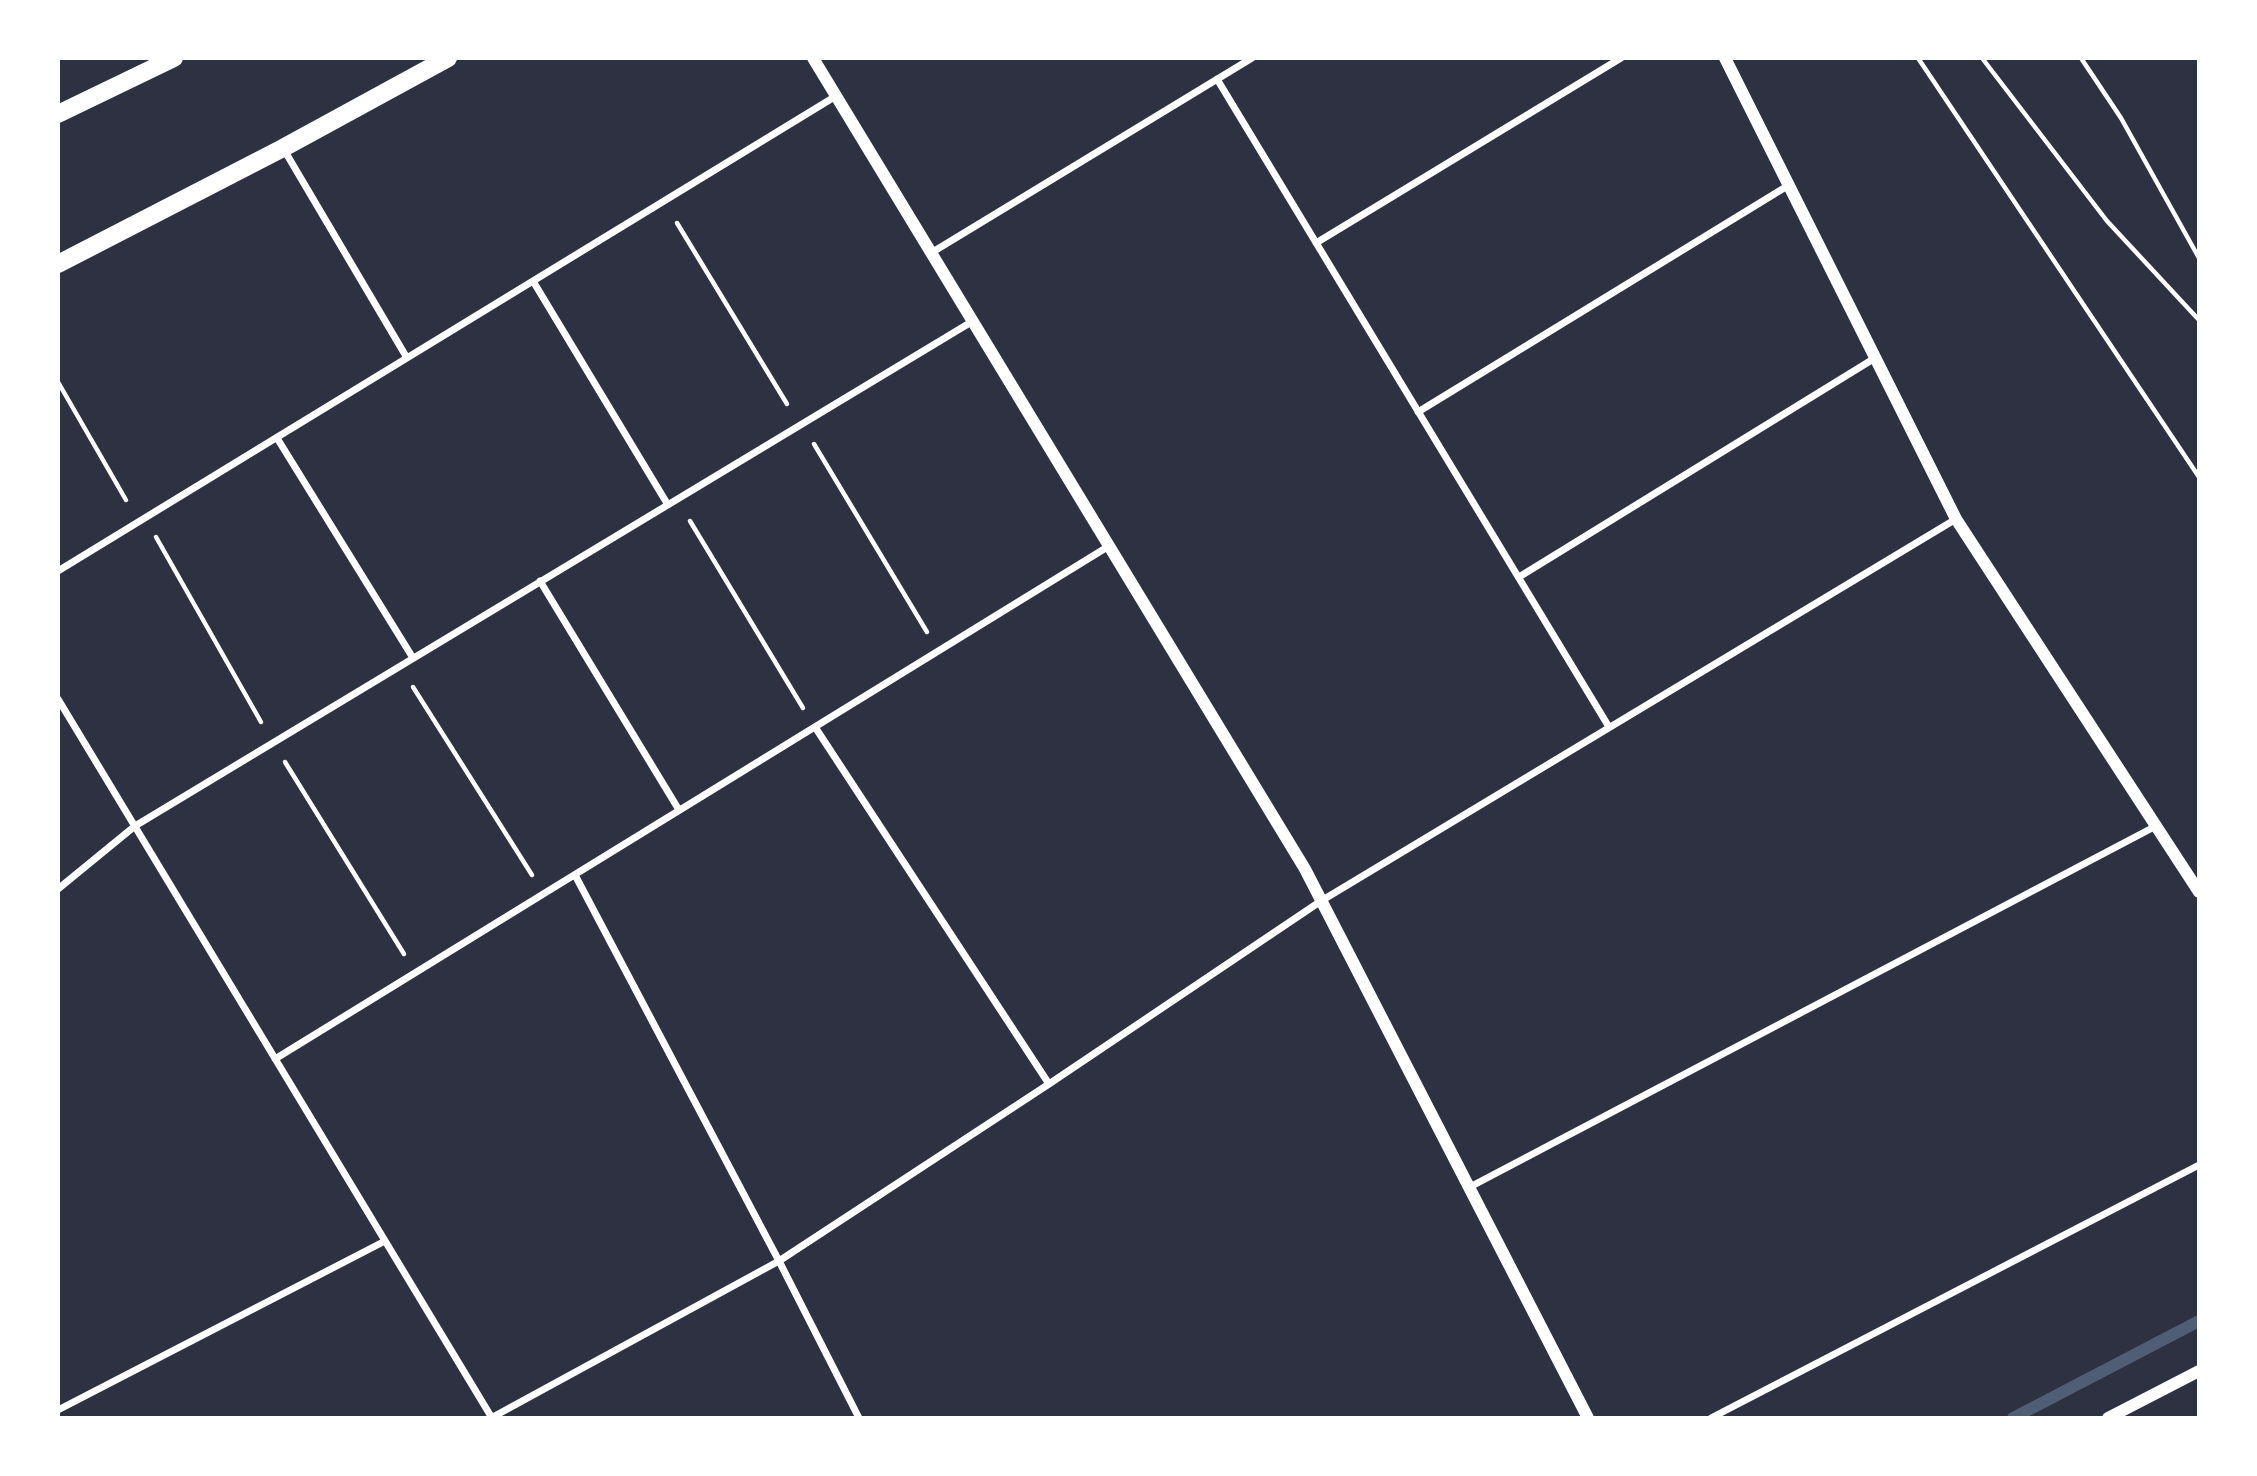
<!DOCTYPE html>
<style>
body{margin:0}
#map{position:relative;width:2257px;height:1476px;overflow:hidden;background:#2d3142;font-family:"Alegreya Sans",sans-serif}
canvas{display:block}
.frame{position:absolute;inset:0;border:60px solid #fff;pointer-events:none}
</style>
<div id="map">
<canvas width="2257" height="1476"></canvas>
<div class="frame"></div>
</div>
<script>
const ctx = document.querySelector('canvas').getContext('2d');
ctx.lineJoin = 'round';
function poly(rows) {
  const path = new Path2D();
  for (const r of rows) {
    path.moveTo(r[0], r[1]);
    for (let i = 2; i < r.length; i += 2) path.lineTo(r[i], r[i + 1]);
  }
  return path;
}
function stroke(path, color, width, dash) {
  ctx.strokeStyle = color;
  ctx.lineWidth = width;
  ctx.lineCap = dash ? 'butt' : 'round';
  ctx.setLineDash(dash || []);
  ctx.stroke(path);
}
stroke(poly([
 [2013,1418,2199,1321]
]), '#4f5d75', 12);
stroke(poly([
 [1918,58,2199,477],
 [1982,58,2107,221,2199,320],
 [2081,58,2121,118,2199,258],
 [677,223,787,404],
 [58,382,126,500],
 [814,444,927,632],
 [690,521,803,708],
 [156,537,261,722],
 [413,687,532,875],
 [285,762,404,954]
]), '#fff', 4.5);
stroke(poly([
 [1217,79,1609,727],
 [283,148,407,358],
 [1316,243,1621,58],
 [931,253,1252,58],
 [533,281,668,505],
 [1418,412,1789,185],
 [277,438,413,658],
 [58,571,836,96],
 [1519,577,1875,358],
 [540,581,679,810],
 [58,699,492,1418],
 [815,727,1049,1084],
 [575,875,779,1261,859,1418],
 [58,889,135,826,973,321],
 [275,1059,1109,546],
 [1468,1188,2156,826],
 [58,1410,385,1241],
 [491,1418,779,1261,1049,1084,1321,901,1956,519],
 [1711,1418,2199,1165]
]), '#fff', 7);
stroke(poly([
 [813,58,1305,869,1588,1418],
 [1725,58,1956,519,2199,892],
 [2108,1418,2199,1371]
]), '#fff', 12);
stroke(poly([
 [58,114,174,58],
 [58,264,283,148,448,58]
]), '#fff', 18);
</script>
